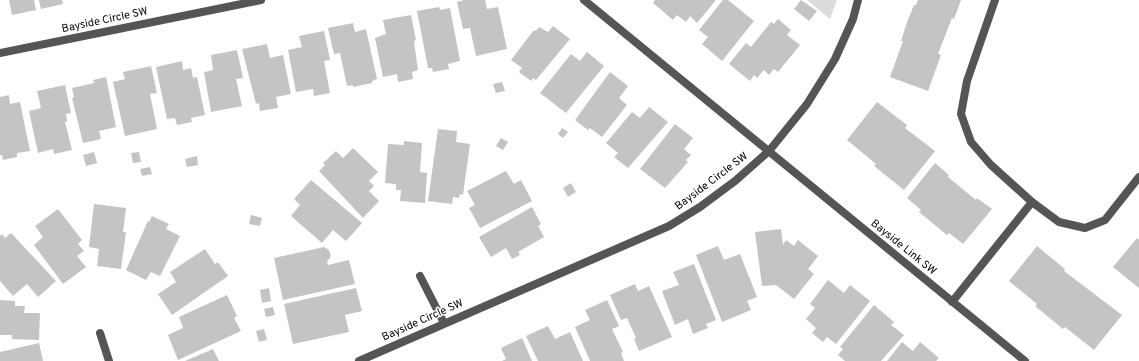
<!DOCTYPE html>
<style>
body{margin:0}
canvas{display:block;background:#fff}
</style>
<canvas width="1139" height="361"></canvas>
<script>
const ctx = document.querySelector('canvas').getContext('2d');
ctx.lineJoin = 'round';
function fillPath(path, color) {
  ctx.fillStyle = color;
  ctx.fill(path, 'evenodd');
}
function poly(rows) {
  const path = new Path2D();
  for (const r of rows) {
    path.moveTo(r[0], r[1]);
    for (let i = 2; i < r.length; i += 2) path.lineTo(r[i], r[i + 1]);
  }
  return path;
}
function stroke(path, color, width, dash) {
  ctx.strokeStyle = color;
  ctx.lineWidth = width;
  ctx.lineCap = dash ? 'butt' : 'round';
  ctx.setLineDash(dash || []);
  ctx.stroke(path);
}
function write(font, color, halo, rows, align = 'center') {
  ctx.font = font + ' Overpass,sans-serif';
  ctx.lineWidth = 3;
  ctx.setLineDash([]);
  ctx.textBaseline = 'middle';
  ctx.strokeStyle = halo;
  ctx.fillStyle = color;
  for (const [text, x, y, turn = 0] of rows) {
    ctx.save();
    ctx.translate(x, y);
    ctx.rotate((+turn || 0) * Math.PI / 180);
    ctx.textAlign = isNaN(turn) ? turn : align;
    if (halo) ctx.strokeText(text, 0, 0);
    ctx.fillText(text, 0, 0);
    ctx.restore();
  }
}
fillPath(poly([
 [807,0,837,0,830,19]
]), '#dcdcdc');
fillPath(poly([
 [9,0,34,0,36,10,12,15],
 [39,0,62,0,63,4,41,9],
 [464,0,485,0,487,9,498,7,507,49,476,56,470,28,463,29,457,2],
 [655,0,716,0,697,23,690,16,686,22,677,15,673,20,653,3],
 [723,0,728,0,754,21,722,61,702,44,708,37,699,30],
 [801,0,817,11,809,21,794,9],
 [918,0,961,0,954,19,952,18,938,54,941,55,928,91,890,77,903,41,901,41,907,22,914,5,916,5],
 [439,7,440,10,450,8,460,61,448,64,449,69,433,72,432,68,428,68,417,11],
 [411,15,416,40,414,41,418,70,412,72,413,79,398,82,397,74,383,77,375,38,386,34,383,20],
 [778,19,791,30,787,35,800,45,778,72,774,69,769,75,764,70,757,78,754,75,750,81,729,64,746,43,751,47,771,22,774,24],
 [353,23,355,32,366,29,377,79,372,81,372,83,353,87,353,85,347,86,340,53,334,54,328,28],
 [553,26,570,39,536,80,533,78,531,81,519,72,522,68,511,60,534,30,536,31,539,27,548,32],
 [324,31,330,60,324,61,330,93,314,96,313,89,296,92,288,50,302,47,299,36],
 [267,44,270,58,283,55,291,94,276,97,278,108,260,111,259,103,256,104,242,49],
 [237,50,243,78,236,79,242,106,211,112,204,72,213,70,211,55],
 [587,52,604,66,566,113,540,93,571,54,580,61],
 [182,61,183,70,191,68,193,78,197,77,205,115,191,118,192,122,177,125,175,118,167,119,156,67],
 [151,66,157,93,150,94,157,129,125,136,113,82,125,79,123,72],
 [610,72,628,86,619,98,627,105,602,137,590,128,588,130,575,120],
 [106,77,116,127,99,131,101,139,83,143,72,98,74,98,72,88,94,83,93,80],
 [502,82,505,91,496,93,493,84],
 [65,85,71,113,66,114,67,121,65,122,72,150,54,154,53,149,38,153,29,111,41,108,37,91],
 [9,95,10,104,20,102,30,151,17,153,17,157,3,160,2,155,0,155,0,97],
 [877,102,907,125,905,128,935,151,904,190,874,166,876,164,847,140],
 [649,107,668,122,628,168,614,157,618,153,606,143,632,112,640,118],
 [675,124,693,138,684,149,691,155,686,160,688,162,665,188,640,169],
 [562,128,568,132,563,138,558,134],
 [438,129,457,131,456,142,470,144,463,195,460,194,459,198,453,197,452,204,428,201],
 [501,138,508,142,503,150,496,146],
 [404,141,422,143,420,172,427,173,425,203,400,201,401,190,396,190,396,184,385,183,388,144,404,145],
 [353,148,378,172,369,181,374,186,369,191,379,201,363,218,319,171,325,165,323,163,336,151,343,158],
 [94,152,97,163,86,166,83,155],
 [139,152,141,162,133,163,131,153],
 [197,156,198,165,187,167,185,159],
 [935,163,949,175,948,177,976,200,977,198,992,209,963,244,949,233,947,235,919,212,921,210,907,198],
 [150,167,152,174,142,176,140,169],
 [506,171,514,184,521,180,532,201,480,228,469,208,475,205,467,191],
 [311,180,362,223,346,241,333,230,322,243,291,216,300,205,294,199],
 [571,183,576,192,568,197,563,188],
 [94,204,126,208,123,232,126,232,121,269,97,266,99,249,89,247],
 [532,207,541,224,538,226,544,237,518,252,520,255,512,259,506,248,491,257,479,237],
 [58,209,82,240,78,244,84,251,77,256,86,267,63,284,34,245,43,237,35,226],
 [251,215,262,218,260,226,249,224],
 [152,216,169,224,166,229,180,236,160,276,151,272,146,280,126,270,148,221,149,222],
 [781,229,783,245,786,240,794,246,798,240,818,256,808,269,814,274,794,299,776,285,762,286,755,232],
 [11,233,56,281,38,297,27,284,13,296,0,281,0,236,2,234,5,238],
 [1137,238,1139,240,1139,288,1113,267],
 [718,246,724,260,740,254,757,297,747,301,751,310,722,322,696,255],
 [1037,246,1065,269,1064,271,1122,315,1094,350,1065,327,1063,329,1035,306,1037,304,1009,281],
 [324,247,329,250,331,256,327,262,328,265,349,260,355,284,283,300,274,258],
 [205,249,215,264,218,262,228,276,172,315,158,294,176,282,170,272],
 [694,264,716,320,706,324,708,328,693,334,688,319,675,325,662,291,679,285,673,272],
 [828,280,844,293,850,285,870,301,836,344,827,337,823,342,812,333,816,328,806,319,815,308,810,304],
 [635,284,638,291,649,286,672,337,639,351,634,339,636,338,627,318,621,320,610,295],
 [269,288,271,301,262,303,260,290],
 [356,288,362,311,345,315,349,332,293,344,284,304],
 [227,295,237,316,234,318,241,331,178,360,168,335,183,328,179,317],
 [0,300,15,301,15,306,25,306,24,313,40,313,39,340,12,339,12,335,0,335],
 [607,300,619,326,612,329,623,352,621,353,624,361,590,361,575,327,590,320,585,310],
 [874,305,894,322,891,325,904,335,881,361,845,361,838,355,843,349,840,347],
 [273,307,275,315,266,317,264,309],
 [548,326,555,339,570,332,583,361,538,361,526,336],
 [264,329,267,340,259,342,256,331],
 [522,338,532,361,502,361,506,359,501,348],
 [902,342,913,351,920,342,939,358,936,361,887,361],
 [39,343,43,361,0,361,0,352],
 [213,349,219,361,185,361]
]), '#c4c4c4');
stroke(poly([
 [584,0,1025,361],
 [995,0,967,81,961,114,971,142,991,165,1032,202,1059,222,1085,228,1105,220,1139,177],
 [0,53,261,0],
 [420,276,444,323],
 [952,302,1032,202],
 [100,333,109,361],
 [359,361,669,226,700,207,735,181,769,151,807,104,835,59,853,19,858,0]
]), '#555', 8);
write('11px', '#000', '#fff', [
 ["Bayside Circle SW",105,21,-12],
 ["Bayside Circle SW",712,182,-37],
 ["Bayside Link SW",903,248,39],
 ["Bayside Circle SW",423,321,-24]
]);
</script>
